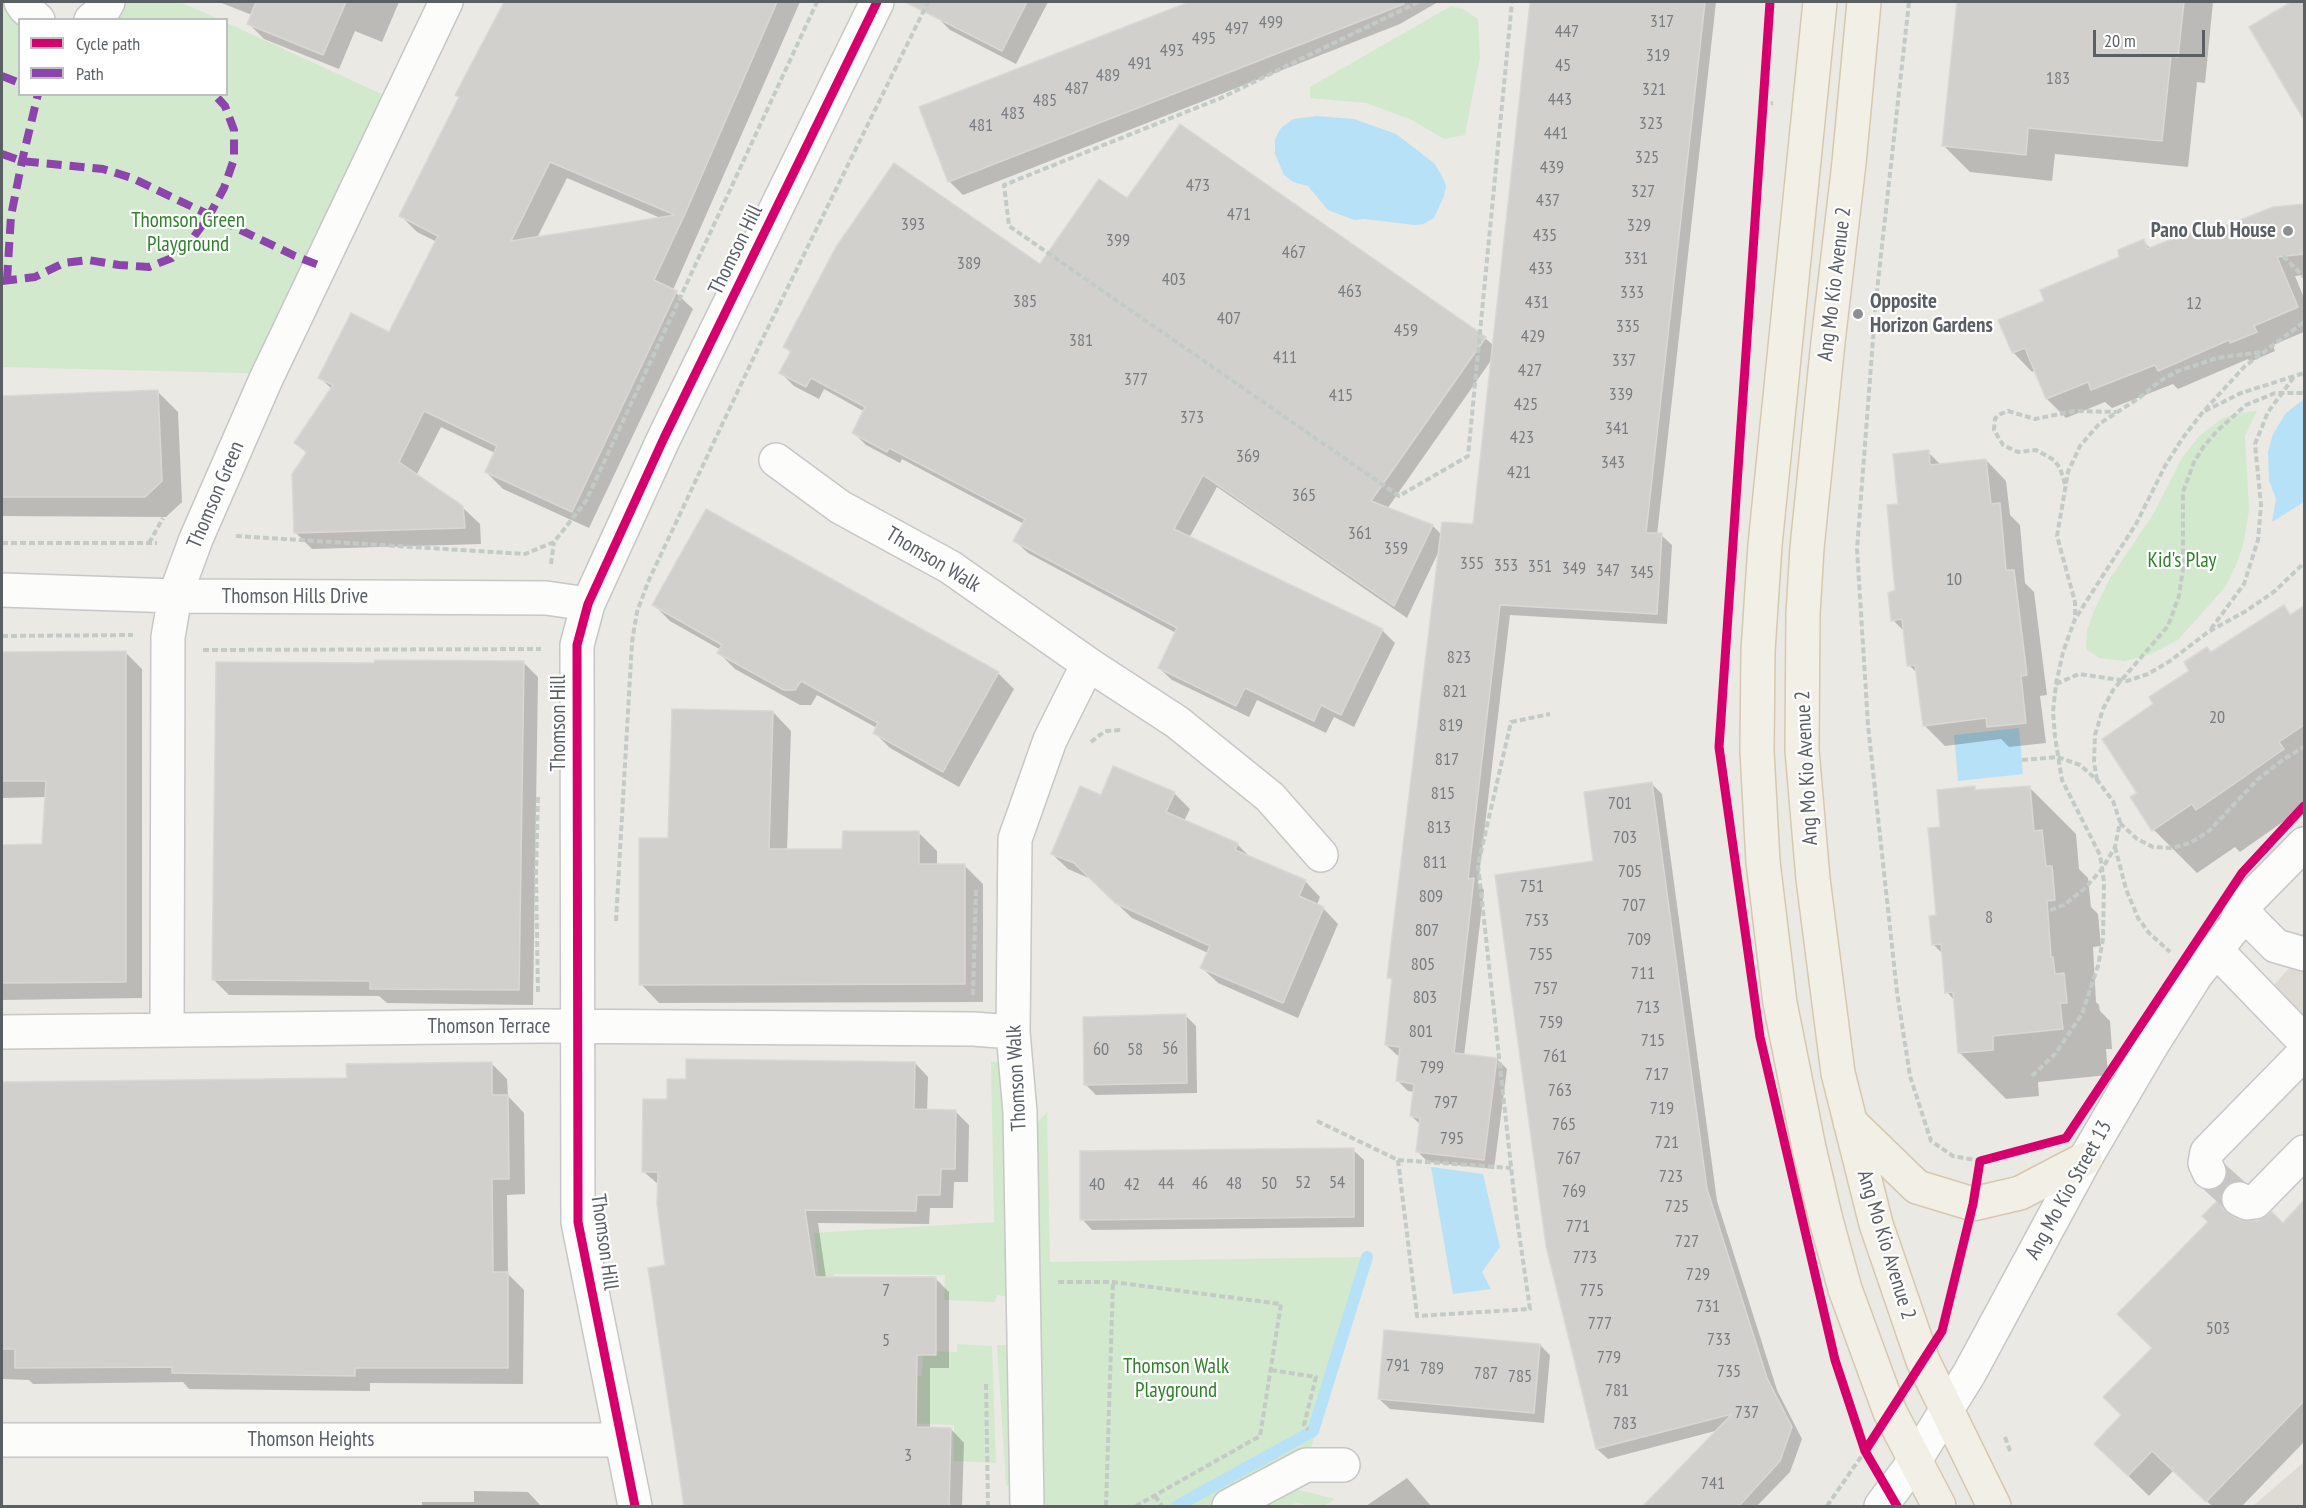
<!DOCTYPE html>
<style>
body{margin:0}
#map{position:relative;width:2306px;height:1508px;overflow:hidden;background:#ebe9e4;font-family:"PT Sans Narrow",sans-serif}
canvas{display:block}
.frame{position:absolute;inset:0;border:3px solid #5a5f64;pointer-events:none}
.legend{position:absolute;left:18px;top:18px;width:210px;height:78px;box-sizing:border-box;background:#fff;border:2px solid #bdbfc1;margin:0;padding:8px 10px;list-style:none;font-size:18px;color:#5a5f64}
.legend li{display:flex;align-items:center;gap:12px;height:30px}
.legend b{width:30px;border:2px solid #bdbfc1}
.scale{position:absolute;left:2093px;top:30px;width:112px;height:27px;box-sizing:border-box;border:3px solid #5a5f64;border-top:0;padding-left:8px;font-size:18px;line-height:21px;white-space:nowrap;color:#5a5f64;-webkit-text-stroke:4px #fff;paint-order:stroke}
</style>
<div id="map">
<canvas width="2306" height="1508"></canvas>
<div class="frame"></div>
<ul class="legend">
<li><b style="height:8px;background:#d6006c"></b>Cycle path</li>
<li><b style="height:8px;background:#8e44ad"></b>Path</li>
</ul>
<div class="scale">20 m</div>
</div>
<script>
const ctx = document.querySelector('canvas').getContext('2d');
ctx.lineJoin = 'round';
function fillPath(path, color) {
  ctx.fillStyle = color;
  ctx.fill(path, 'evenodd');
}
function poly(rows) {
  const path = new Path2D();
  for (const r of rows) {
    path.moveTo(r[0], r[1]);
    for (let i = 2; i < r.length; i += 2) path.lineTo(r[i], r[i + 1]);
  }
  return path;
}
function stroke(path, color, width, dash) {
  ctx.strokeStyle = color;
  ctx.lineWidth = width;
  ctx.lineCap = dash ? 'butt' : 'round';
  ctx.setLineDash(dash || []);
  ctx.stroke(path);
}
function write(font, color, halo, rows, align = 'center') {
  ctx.font = font + ' "PT Sans Narrow",sans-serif';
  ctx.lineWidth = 4.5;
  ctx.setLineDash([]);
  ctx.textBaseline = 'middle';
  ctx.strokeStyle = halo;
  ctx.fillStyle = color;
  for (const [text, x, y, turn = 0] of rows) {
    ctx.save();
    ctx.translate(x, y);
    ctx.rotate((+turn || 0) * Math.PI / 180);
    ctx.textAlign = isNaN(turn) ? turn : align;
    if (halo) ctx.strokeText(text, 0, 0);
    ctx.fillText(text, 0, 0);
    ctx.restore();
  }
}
fillPath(poly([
 [2304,952,2304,1030,2270,989],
 [2304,1462,2304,1506,2253,1506]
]), '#dedbd4');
fillPath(poly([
 [2,2,4,2,8,11,19,25,20,94,226,94,227,23,403,104,278,374,2,367],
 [122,2,180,2,219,19,113,20],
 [1451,6,1463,9,1478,19,1480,57,1465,135,1444,139,1410,119,1366,103,1310,98,1310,87],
 [2257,411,2245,436,2249,510,2244,541,2237,563,2226,586,2178,640,2151,654,2125,661,2099,658,2086,649,2087,630,2094,611,2109,580,2154,513,2182,458,2200,435,2223,418,2245,412],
 [1009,1061,1010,1297,997,1295,995,1302,944,1300,945,1275,834,1274,839,1373,922,1376,923,1351,957,1352,957,1344,992,1346,996,1463,954,1461,954,1425,876,1422,829,1374,814,1233,994,1222,991,1062],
 [1047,1112,1050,1262,1367,1257,1306,1465,1229,1506,1042,1506,1028,1133],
 [997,1345,1025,1345,1021,1483,1006,1485],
 [1295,1489,1335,1499,1324,1506,1311,1506,1296,1503,1289,1506,1263,1506]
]), '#d2e9cd');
fillPath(poly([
 [1317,116,1354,119,1396,134,1434,163,1442,176,1446,186,1444,196,1434,218,1423,224,1415,225,1364,219,1354,220,1328,210,1308,186,1293,182,1284,175,1275,154,1275,139,1281,128,1293,119],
 [2304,399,2304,502,2272,522,2276,499,2269,480,2268,452,2273,434,2286,413],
 [2019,728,2023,774,1958,781,1954,735],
 [1431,1167,1483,1174,1500,1247,1482,1272,1491,1289,1453,1294]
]), '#b6e1f7');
fillPath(poly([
 [219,2,399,2,382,42,355,31,339,69,264,39,248,23,252,15],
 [505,2,800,2,673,290,693,309,589,528,503,489,486,472,495,453,441,427,416,476,462,507,480,524,481,544,312,549,295,532,307,454,296,442,332,389,320,378,390,334,437,242,417,232,401,216,461,98,457,95],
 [567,178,663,219,537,238],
 [944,2,1048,2,1016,64,950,30,937,17],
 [1193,2,1438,2,1400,24,963,195,949,181,921,108],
 [1531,2,1716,2,1657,535,1661,535,1672,545,1667,624,1510,615,1478,884,1484,890,1464,1056,1497,1059,1507,1069,1494,1169,1428,1162,1418,1152,1421,1125,1411,1116,1414,1092,1408,1091,1398,1081,1401,1056,1397,1055,1386,1045,1393,981,1389,977,1439,551,1407,618,1217,487,1189,538,1382,630,1395,643,1354,727,1334,717,1326,733,1257,700,1249,717,1172,680,1159,668,1176,633,1028,553,1015,541,1024,524,902,459,900,463,866,445,854,433,865,412,824,389,819,399,794,386,781,373,792,354,785,347,1040,266,1128,200,1180,126,1485,338,1494,346],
 [1492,359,1474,525,1442,535,1433,526,1387,509],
 [1958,2,2213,2,2205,83,2197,82,2188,167,2055,154,2052,181,1970,172,1943,145],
 [2304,10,2304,108,2291,94,2257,38],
 [2304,205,2304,275,2295,276,2304,298,2304,332,2273,345,2275,351,2250,362,2248,359,2178,389,2173,384,2112,408,2105,402,2066,418,2047,399,2036,370,2032,372,2013,352,2046,302,2120,258,2143,241,2151,249,2191,233,2197,239,2274,209],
 [158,392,178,412,182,502,166,517,2,516,2,398],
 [1928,452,1941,465,1986,460,2006,481,2010,515,2020,525,2025,583,2034,592,2047,695,2040,696,2046,743,2009,747,2001,739,1945,746,1924,725,1918,674,1909,665,1905,632,1893,620,1896,591,1900,505],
 [707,511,998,673,1014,689,959,787,890,748,875,733,877,728,817,695,811,705,800,705,735,669,719,653,721,650,670,621,654,605],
 [2283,607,2292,616,2304,608,2304,807,2240,852,2235,847,2197,873,2154,830,2132,798,2139,793,2155,705,2212,654],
 [125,652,142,669,142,998,2,1000,2,846,43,845,47,797,2,798,2,653],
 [523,662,538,677,533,1005,387,1003,379,996,229,995,214,980,376,664],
 [773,712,791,731,787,851,844,851,919,833,937,851,937,865,964,865,983,884,983,1002,659,1003,641,984,670,839],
 [1652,784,1662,794,1717,1201,1777,1390,1802,1439,1790,1472,1757,1506,1645,1506,1719,1430,1608,1459,1597,1449,1595,862],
 [2029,787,2076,834,2079,869,2088,878,2091,907,2098,914,2101,946,2093,947,2096,1002,2099,1005,2100,1011,2110,1021,2112,1049,2106,1049,2108,1075,2038,1082,2039,1096,2006,1099,1960,1053,1955,1001,1947,992,1943,954,1933,944,1938,916,1941,828,1974,788,1978,792],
 [1174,793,1190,809,1184,821,1237,844,1252,859,1305,881,1320,897,1317,905,1323,908,1338,924,1298,1018,1218,983,1202,968,1208,953,1132,918,1091,879,1068,869,1052,854,1101,797],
 [1186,1016,1196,1026,1197,1093,1096,1095,1085,1084],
 [491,1063,507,1079,508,1096,524,1113,525,1194,507,1195,508,1274,524,1290,523,1384,370,1383,370,1391,189,1389,183,1382,33,1384,29,1380,2,1379,2,1084,348,1079],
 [915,1063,928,1077,927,1111,955,1111,969,1125,968,1182,954,1182,953,1208,930,1208,929,1224,818,1223,826,1278,935,1278,949,1292,949,1368,930,1368,930,1429,951,1429,964,1443,962,1506,685,1506,650,1270,666,1267,659,1185,643,1171,668,1101,687,1081],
 [1353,1150,1364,1160,1364,1227,1092,1230,1082,1219],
 [2229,1171,2259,1201,2243,1211,2240,1222,2283,1225,2304,1202,2304,1442,2242,1506,2212,1506,2174,1470,2149,1496,2116,1464,2123,1415,2219,1201,2217,1191,2225,1184],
 [1540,1345,1550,1355,1544,1423,1390,1409,1379,1399],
 [1407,1478,1431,1506,1366,1506],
 [474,1491,528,1492,541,1506,422,1506,422,1502,474,1502]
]), '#0003');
stroke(poly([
 [1177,1506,1313,1431,1367,1257]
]), '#b6e1f7', 12);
const building = poly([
 [256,2,346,2,323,55,247,24,256,2],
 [504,2,777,2,685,214,654,280,677,291,572,512,485,472,497,446,424,411,399,462,463,506,465,528,294,533,292,474,307,452,294,443,333,385,318,378,351,313,389,332,438,236,399,216,459,97,455,95,504,2],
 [550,162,675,215,511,241,550,162],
 [905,2,1027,2,1002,51,905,2],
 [1189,2,1403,2,1404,4,948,182,919,107,1189,2],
 [1530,2,1705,2,1646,533,1662,533,1657,614,1500,605,1468,879,1474,878,1454,1053,1497,1058,1484,1160,1416,1152,1420,1118,1410,1116,1414,1084,1396,1081,1400,1047,1385,1045,1392,978,1387,978,1442,522,1473,524,1530,2],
 [1957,2,2184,2,2178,57,2171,56,2162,141,2028,128,2026,155,1942,146,1957,2],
 [2291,2,2304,2,2304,120,2249,27,2291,2],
 [1180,124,1486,337,1371,501,1433,525,1394,606,1203,475,1174,529,1383,629,1341,715,1321,705,1314,721,1245,688,1236,706,1158,668,1177,628,1013,541,1025,519,889,448,887,452,852,433,865,407,811,378,806,387,779,373,791,351,783,347,836,247,894,163,1040,264,1099,179,1127,198,1180,124],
 [2304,204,2304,254,2277,257,2298,307,2254,326,2257,332,2230,343,2229,340,2158,371,2155,365,2091,390,2088,382,2046,399,2025,348,2012,353,1998,320,2044,301,2040,290,2119,257,2118,250,2144,239,2147,249,2192,231,2194,238,2273,207,2304,204],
 [158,390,162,481,145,497,2,497,2,396,158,390],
 [1929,450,1930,465,1986,459,1991,504,2000,503,2006,570,2014,570,2027,675,2021,676,2026,723,1987,727,1986,718,1923,726,1915,665,1907,666,1902,619,1891,621,1888,593,1895,590,1887,505,1898,504,1893,454,1929,450],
 [706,509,999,672,943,772,873,733,878,723,801,681,795,690,784,690,717,653,722,645,652,605,706,509],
 [2284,605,2290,615,2304,606,2304,725,2279,742,2284,749,2221,793,2196,810,2192,804,2152,831,2130,797,2137,793,2102,739,2153,704,2149,697,2189,671,2184,662,2207,647,2211,652,2284,605],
 [126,651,126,982,2,983,2,845,42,844,46,781,2,781,2,652,126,651],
 [375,660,524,661,519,990,370,989,370,981,212,980,216,662,374,663,375,660],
 [672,709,773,711,769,849,842,849,843,831,919,831,919,864,965,864,965,984,639,985,639,838,668,838,672,709],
 [1113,766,1175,792,1166,812,1238,843,1235,850,1306,880,1299,896,1324,907,1283,1003,1200,968,1210,946,1115,903,1074,863,1051,854,1080,786,1101,795,1113,766],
 [1652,782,1707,1189,1767,1378,1792,1427,1780,1461,1739,1506,1643,1506,1732,1414,1596,1449,1546,1246,1495,875,1593,861,1584,792,1652,782],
 [1975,786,1975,790,2030,786,2034,831,2042,830,2046,866,2052,866,2055,900,2047,901,2051,957,2053,957,2055,974,2064,973,2067,1003,2060,1003,2063,1029,1993,1036,1993,1050,1958,1053,1953,992,1945,993,1941,944,1932,945,1929,916,1936,915,1928,828,1940,827,1937,790,1975,786],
 [1186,1014,1187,1083,1084,1085,1083,1017,1186,1014],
 [686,1059,915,1062,914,1109,956,1110,955,1169,941,1169,940,1195,917,1195,916,1211,805,1210,815,1277,936,1277,936,1355,917,1355,916,1427,951,1428,949,1506,684,1506,648,1268,665,1265,657,1204,658,1172,642,1172,643,1099,667,1099,667,1079,686,1079,686,1059],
 [492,1062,492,1095,508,1095,509,1179,492,1179,493,1272,508,1272,508,1368,355,1368,355,1376,172,1373,172,1367,15,1368,15,1349,2,1349,2,1082,347,1078,346,1064,492,1062],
 [1354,1148,1354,1217,1080,1220,1080,1151,1354,1148],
 [2227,1167,2240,1181,2228,1184,2222,1191,2220,1201,2224,1210,2239,1220,2257,1221,2272,1212,2283,1223,2304,1200,2304,1401,2206,1502,2152,1451,2128,1476,2094,1444,2121,1415,2103,1397,2152,1348,2117,1314,2208,1222,2202,1216,2217,1201,2206,1190,2216,1189,2224,1183,2228,1175,2227,1167],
 [1384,1330,1540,1344,1534,1413,1378,1399,1384,1330]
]);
fillPath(building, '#d1d0cd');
stroke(building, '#dad8d4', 1.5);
stroke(poly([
 [2209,1172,2239,1199]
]), '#c7c6c4', 33, [33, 16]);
const minor = poly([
 [21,2,25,8,38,20],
 [91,20,104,9,108,2],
 [776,460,840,507,950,567,1088,664,1177,722,1270,797,1321,855],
 [2,590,175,596,546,598,588,604],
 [2241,908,2254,924,2276,946,2304,954],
 [2216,950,2304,1041],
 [167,1030,168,637,175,596,196,539,266,379,446,2],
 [2,1032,539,1026,973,1029,1013,1032],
 [2209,1172,2205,1163,2207,1152,2304,1053],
 [2239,1199,2247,1203,2255,1202,2304,1152],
 [2,1440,620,1440],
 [635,1506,578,1222,577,645,588,604,664,438,877,2],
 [1027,1506,1020,1112,1013,1032,1015,839,1050,740,1088,664],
 [1229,1506,1306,1465,1343,1465],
 [1881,1506,1914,1462,1969,1374,2085,1159,2150,1048,2196,975,2236,925,2241,908,2304,844]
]);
const major = poly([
 [1820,2,1765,545,1758,651,1757,751,1763,862,1780,1003,1809,1148,1826,1220,1845,1289,1890,1412,1939,1506],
 [1864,2,1849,163,1828,342,1807,548,1803,614,1802,750,1813,879,1838,1073,1876,1224,1923,1361,1994,1506],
 [1850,1122,1917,1187,1973,1204,2020,1193,2085,1159]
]);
stroke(minor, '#c7c7c7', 36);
stroke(major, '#d6c8af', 36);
stroke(poly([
 [1418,2,1221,98,1004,185,1009,226,1399,496,1468,456,1512,2],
 [1909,2,1876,300,1857,549,1868,725,1897,992,1910,1076,1931,1141,1953,1156,1980,1161],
 [1762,106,1773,103],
 [2283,256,2304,277],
 [2205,411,2241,393,2304,373],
 [2065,484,2060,468,2054,460,2036,450,2018,452,2003,445,1994,430,1995,419,1998,415,2008,411,2035,419,2075,411,2116,412],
 [236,536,525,554,554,542,586,501,817,2],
 [2,543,157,543],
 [149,543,163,518],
 [551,564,554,542],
 [2075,615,2075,602,2057,536,2068,472,2080,446,2099,424,2139,398,2160,381,2178,371,2217,358,2261,352],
 [2211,629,2244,584,2258,540,2261,505,2255,444,2268,412,2294,377],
 [2,636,133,635],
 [203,650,541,649],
 [2056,684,2079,674,2127,681,2148,674,2170,661,2208,632,2246,611,2275,591,2304,563],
 [1091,742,1105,731,1122,730],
 [2022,760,2058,757,2080,765,2097,780,2113,801,2120,822,2115,847,2102,869,2084,889,2064,905,2048,911],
 [2120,823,2137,839,2153,847,2172,848,2190,843,2209,831,2257,780,2284,759,2304,747],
 [2115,847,2126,889,2138,918,2149,933,2170,952],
 [616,921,632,642,637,612,648,582,760,344,928,2],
 [538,992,536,876,538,796],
 [973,995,976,888],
 [2032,1076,2055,1054,2082,1014,2098,966,2103,939,2104,882,2100,855,2062,780,2055,737,2053,712,2056,684,2063,652,2075,619,2136,524,2165,466,2182,439,2202,413,2245,366,2304,322],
 [1317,1121,1398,1160,1417,1316,1530,1309,1516,1212,1478,865,1511,722,1550,714],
 [1398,1160,1511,1168],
 [1058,1282,1113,1282,1281,1304,1260,1436,1136,1506],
 [1271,1370,1316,1377,1304,1425,1308,1430],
 [986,1384,988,1506],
 [2005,1437,2010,1451],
 [1155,1496,1162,1506],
 [1106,1506,1113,1282],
 [1827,1506,1865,1451]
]), '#c4cbc7', 4, [6, 3]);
stroke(minor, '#fcfcfb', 33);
stroke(major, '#f2efe7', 33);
stroke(poly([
 [2097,780,2094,762,2095,735,2103,709,2113,690,2168,626,2179,596,2183,569,2183,492,2194,462,2204,446,2217,431,2246,405,2275,393,2304,393]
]), '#c4cbc7', 4, [6, 3]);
stroke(poly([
 [2,76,20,83],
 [2,154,22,161,103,169,132,178,295,256,321,266],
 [7,280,11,216,22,161,38,94],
 [2,281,35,277,64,263,88,260,119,265,149,267,172,258,190,242,209,216,224,188,234,159,234,130,225,106,214,94]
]), '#8e44ad', 8, [15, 8]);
stroke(poly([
 [1770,2,1719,747,1760,1037,1835,1360,1865,1451,1897,1506],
 [1865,1451,1942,1331,1973,1204,1980,1161,2066,1138,2242,873,2304,806],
 [635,1506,578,1222,577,645,588,604,664,438,877,2]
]), '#d6006c', 9);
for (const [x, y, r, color] of [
 [2288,231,6,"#8d8f91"],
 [1858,314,6,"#8d8f91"]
]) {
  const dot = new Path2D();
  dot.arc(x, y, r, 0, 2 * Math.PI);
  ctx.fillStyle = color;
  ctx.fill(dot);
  stroke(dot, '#fff', 2);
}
write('18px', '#797c7f', null, [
 ["317",1662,22],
 ["499",1271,23],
 ["497",1237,29],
 ["447",1567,32],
 ["495",1204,39],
 ["493",1172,51],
 ["319",1658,56],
 ["491",1140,64],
 ["45",1563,66],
 ["489",1108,76],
 ["183",2058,79],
 ["487",1077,89],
 ["321",1654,90],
 ["443",1560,100],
 ["485",1045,101],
 ["483",1013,114],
 ["323",1651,124],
 ["481",981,126],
 ["441",1556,134],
 ["325",1647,158],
 ["439",1552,168],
 ["473",1198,186],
 ["327",1643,192],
 ["437",1548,201],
 ["471",1239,215],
 ["393",913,225],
 ["329",1639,226],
 ["435",1545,236],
 ["399",1118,241],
 ["467",1294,253],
 ["331",1636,259],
 ["389",969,264],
 ["433",1541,269],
 ["403",1174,280],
 ["463",1350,292],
 ["333",1632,293],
 ["385",1025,302],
 ["431",1537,303],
 ["12",2194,304],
 ["407",1229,319],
 ["335",1628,327],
 ["459",1406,331],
 ["429",1533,337],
 ["381",1081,341],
 ["411",1285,358],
 ["337",1624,361],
 ["427",1530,371],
 ["377",1136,380],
 ["339",1621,395],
 ["415",1341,396],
 ["425",1526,405],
 ["373",1192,418],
 ["341",1617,429],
 ["423",1522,438],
 ["369",1248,457],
 ["343",1613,463],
 ["421",1519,473],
 ["365",1304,496],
 ["361",1360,534],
 ["359",1396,549],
 ["355",1472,564],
 ["353",1506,566],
 ["351",1540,567],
 ["349",1574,569],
 ["347",1608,571],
 ["345",1642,573],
 ["10",1954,580],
 ["823",1459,658],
 ["821",1455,692],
 ["20",2217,718],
 ["819",1451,726],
 ["817",1447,760],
 ["815",1443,794],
 ["701",1620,804],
 ["813",1439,828],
 ["703",1625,838],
 ["811",1435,863],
 ["705",1630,872],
 ["751",1532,887],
 ["809",1431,897],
 ["707",1634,906],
 ["8",1989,918],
 ["753",1537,921],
 ["807",1427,931],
 ["709",1639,940],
 ["755",1541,955],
 ["805",1423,965],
 ["711",1643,974],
 ["757",1546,989],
 ["803",1425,998],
 ["713",1648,1008],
 ["759",1551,1023],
 ["801",1421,1032],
 ["715",1653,1041],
 ["56",1170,1049],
 ["60",1101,1050],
 ["58",1135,1050],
 ["761",1555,1057],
 ["799",1432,1068],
 ["717",1657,1075],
 ["763",1560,1091],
 ["797",1446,1103],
 ["719",1662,1109],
 ["765",1564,1125],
 ["795",1452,1139],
 ["721",1667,1143],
 ["767",1569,1159],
 ["723",1671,1177],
 ["52",1303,1183],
 ["54",1337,1183],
 ["44",1166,1184],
 ["46",1200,1184],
 ["48",1234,1184],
 ["50",1269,1184],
 ["40",1097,1185],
 ["42",1132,1185],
 ["769",1574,1192],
 ["725",1677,1207],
 ["771",1578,1227],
 ["727",1687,1242],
 ["773",1585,1258],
 ["729",1698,1275],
 ["7",886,1291],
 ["775",1592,1291],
 ["731",1708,1307],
 ["777",1600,1324],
 ["503",2218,1329],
 ["733",1719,1340],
 ["5",886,1341],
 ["779",1609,1358],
 ["791",1398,1366],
 ["789",1432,1369],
 ["735",1729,1372],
 ["787",1486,1374],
 ["785",1520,1377],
 ["781",1617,1391],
 ["737",1747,1413],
 ["783",1625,1424],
 ["3",908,1456],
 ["741",1713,1484]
]);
write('21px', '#2f822b', '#fff', [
 ["Thomson Green",188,221],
 ["Playground",188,245],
 ["Kid's Play",2182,561],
 ["Thomson Walk",1176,1367],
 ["Playground",1176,1391]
]);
write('bold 21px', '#5a5f64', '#fff', [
 ["Pano Club House",2276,231],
 ["Opposite",1870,302,"left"],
 ["Horizon Gardens",1870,326,"left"]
], 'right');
write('21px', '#5a5f64', '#fff', [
 ["Thomson Hill",736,250,-64],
 ["Ang Mo Kio Avenue 2",1835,284,-83],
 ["Thomson Green",216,495,-67],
 ["Thomson Walk",933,560,31],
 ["Thomson Hills Drive",295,597],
 ["Thomson Hill",559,723,-90],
 ["Ang Mo Kio Avenue 2",1807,768,-93],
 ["Thomson Terrace",489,1027],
 ["Thomson Walk",1017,1078,-93],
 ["Ang Mo Kio Street 13",2069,1190,-61],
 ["Thomson Hill",604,1242,82],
 ["Ang Mo Kio Avenue 2",1886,1245,73],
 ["Thomson Heights",311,1440]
]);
</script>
